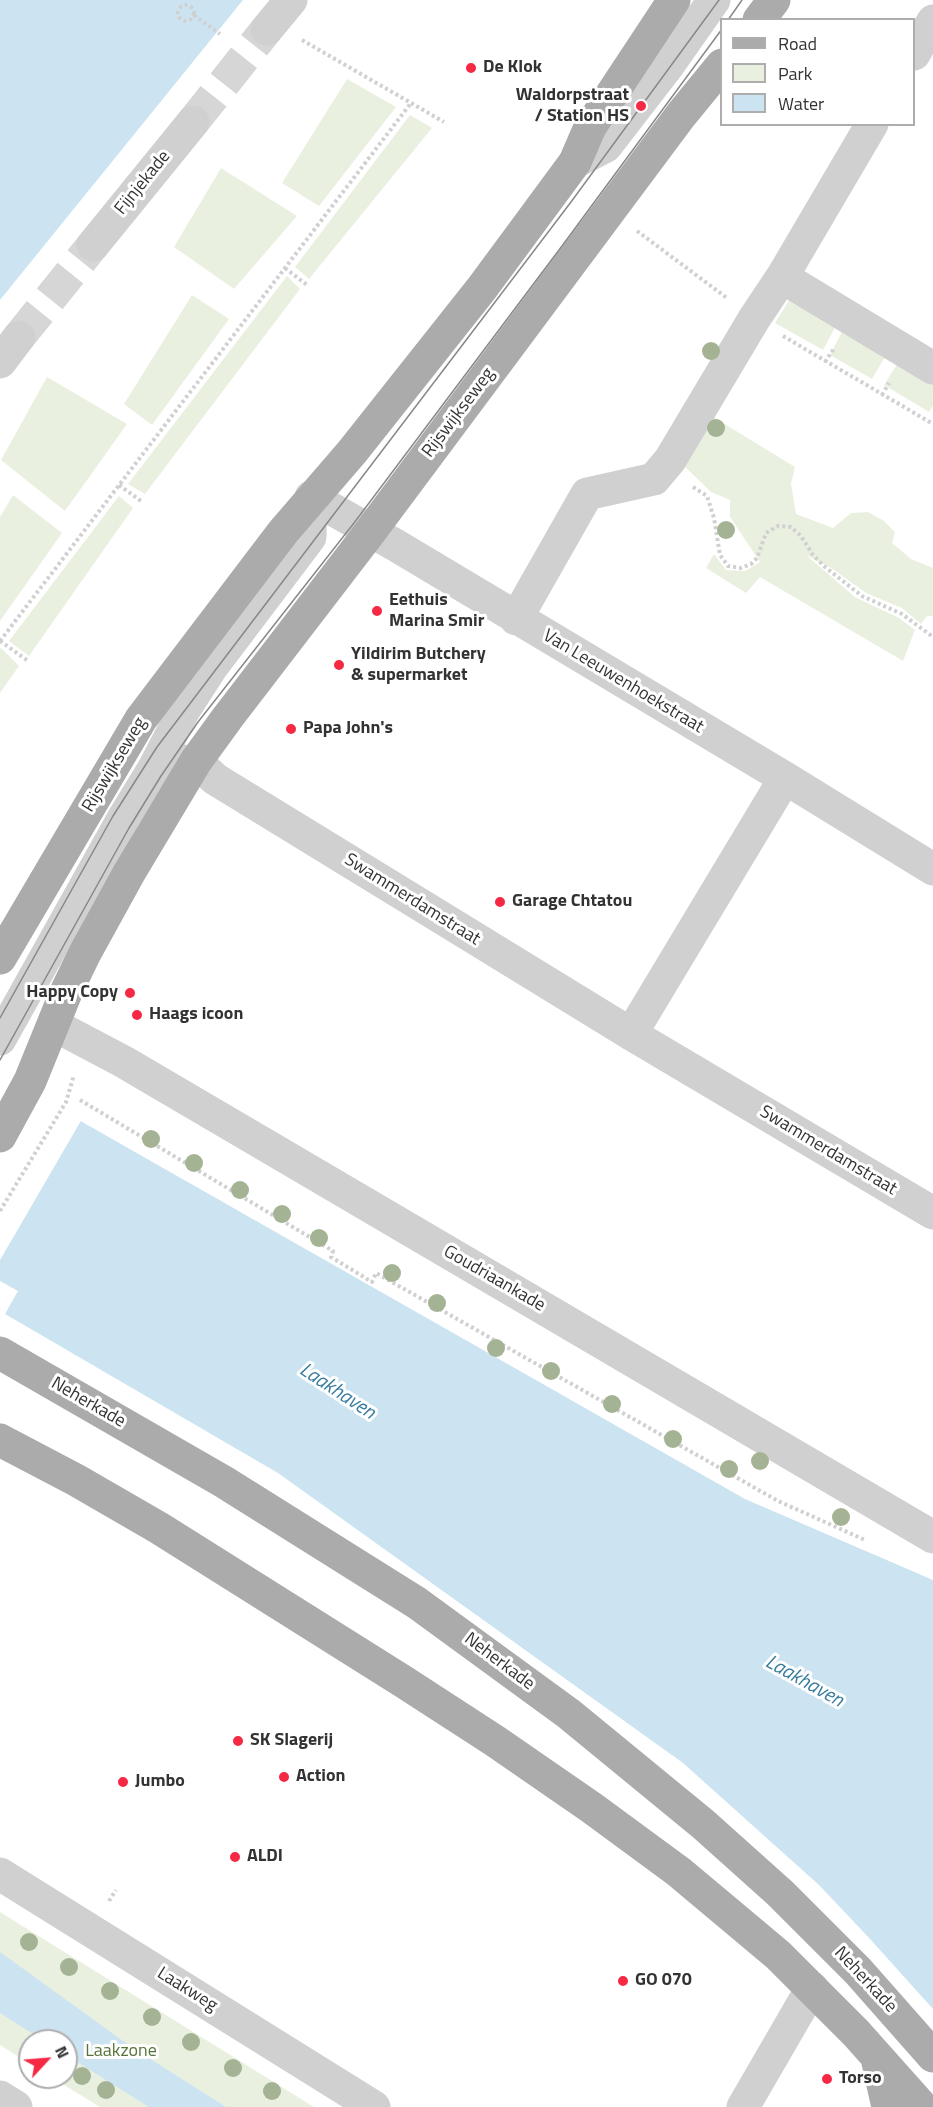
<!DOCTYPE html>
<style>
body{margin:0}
#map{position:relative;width:933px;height:2107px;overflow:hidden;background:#fff;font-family:"Titillium Web",sans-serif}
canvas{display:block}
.legend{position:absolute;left:720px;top:18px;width:195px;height:108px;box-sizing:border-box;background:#fff;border:2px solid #adadad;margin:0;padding:8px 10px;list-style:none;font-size:18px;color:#333}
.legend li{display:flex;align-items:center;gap:12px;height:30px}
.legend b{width:30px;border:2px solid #adadad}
.north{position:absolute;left:18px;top:2029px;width:60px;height:60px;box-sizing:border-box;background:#fff;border:2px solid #adadad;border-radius:50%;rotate:64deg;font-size:16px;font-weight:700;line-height:24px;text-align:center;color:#333}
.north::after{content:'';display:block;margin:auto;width:21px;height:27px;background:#f52944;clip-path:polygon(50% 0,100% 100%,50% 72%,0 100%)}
</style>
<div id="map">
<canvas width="933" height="2107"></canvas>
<ul class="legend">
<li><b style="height:8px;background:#ababab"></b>Road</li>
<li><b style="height:16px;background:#eaf0e0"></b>Park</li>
<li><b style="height:16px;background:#cce4f1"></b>Water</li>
</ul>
<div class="north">N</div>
</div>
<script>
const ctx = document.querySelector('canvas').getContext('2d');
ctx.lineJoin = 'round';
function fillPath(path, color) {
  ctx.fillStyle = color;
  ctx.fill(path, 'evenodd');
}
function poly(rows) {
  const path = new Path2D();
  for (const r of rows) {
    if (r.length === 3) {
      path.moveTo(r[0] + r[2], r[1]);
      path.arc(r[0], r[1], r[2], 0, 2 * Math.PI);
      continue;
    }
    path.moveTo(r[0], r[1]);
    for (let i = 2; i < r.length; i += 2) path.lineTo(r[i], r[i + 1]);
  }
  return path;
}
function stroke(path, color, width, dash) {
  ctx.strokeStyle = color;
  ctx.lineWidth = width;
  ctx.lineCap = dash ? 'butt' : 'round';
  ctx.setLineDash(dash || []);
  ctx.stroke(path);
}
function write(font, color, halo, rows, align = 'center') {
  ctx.font = font + ' "Titillium Web",sans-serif';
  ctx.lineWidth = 6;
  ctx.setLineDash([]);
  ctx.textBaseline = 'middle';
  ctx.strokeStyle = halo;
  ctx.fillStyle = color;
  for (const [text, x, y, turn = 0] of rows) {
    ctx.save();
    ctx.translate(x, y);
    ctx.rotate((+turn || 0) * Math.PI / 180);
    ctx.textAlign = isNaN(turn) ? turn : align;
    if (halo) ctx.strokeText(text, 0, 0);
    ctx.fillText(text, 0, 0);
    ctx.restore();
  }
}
fillPath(poly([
 [347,79,396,107,319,206,282,183],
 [410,115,432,128,309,279,295,267],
 [221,168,297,216,234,289,174,247],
 [287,276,300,289,145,494,128,484],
 [793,294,839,320,823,350,775,323],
 [192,295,229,319,152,425,124,404],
 [846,324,889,350,872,379,830,355],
 [901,358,933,377,933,406,929,412,884,385],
 [47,377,127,424,65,511,1,460],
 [710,415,795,467,791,484,796,514,833,528,851,513,868,512,884,521,895,532,892,543,911,559,933,568,933,616,927,616,921,624,902,608,866,593,831,568,806,555,855,597,899,618,915,630,903,661,760,577,746,593,706,568,714,554,726,570,745,571,760,562,730,517,730,500,711,492,681,463],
 [13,495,62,533,0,621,0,517],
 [119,496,133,508,29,656,9,641],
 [1,648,19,666,0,693,0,649],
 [0,1912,314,2107,100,2107,51,2077,66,2077,66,2041,30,2041,30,2064,0,2045]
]), '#eaf0e0');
fillPath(poly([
 [0,0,243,0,0,300],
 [77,1119,745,1499,933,1580,933,2009,870,1939,819,1885,683,1763,278,1473,5,1314,18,1291,0,1281,0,1145,46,1172],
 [0,1952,130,2046,226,2107,149,2107,66,2055,66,2041,44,2041,0,2013]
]), '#cce4f1');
fillPath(poly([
 [77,1116,82,1119,0,1260,0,1142,45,1168,74,1117]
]), '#fff');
stroke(poly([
 [193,122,267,29],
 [19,337,93,245]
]), '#d6d6d6', 33, [33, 16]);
stroke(poly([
 [186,13,8],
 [194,15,220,34],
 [302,40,444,122],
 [637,231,727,298],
 [285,268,307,285],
 [783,336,933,424],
 [825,362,835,347],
 [882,395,889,383],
 [119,485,141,501],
 [693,487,707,496,714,518,720,555,728,566,741,568,751,564,757,558,766,533,778,526,791,527,801,536,813,555,825,567,862,596,902,614,933,637],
 [0,641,411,103],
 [0,641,28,661],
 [80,1100,333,1251,331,1257,372,1282,376,1273,778,1501,865,1540],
 [0,1211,66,1102,74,1075],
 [109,1901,116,1890]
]), '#d0d0d0', 4, [3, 3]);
stroke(poly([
 [267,29,291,0],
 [914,54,933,21],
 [575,162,606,146,667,67,714,0],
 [93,245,193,122],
 [782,277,933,368],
 [0,362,19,337],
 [516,619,587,494,654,479,670,460,754,319,782,277,872,124],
 [169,762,196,761,215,779,437,915,631,1034,933,1213],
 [54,1025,124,1062,933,1537],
 [631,1034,785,778],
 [0,1039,124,817,154,768,184,710,211,668,310,537,311,497,397,546,785,778,933,869],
 [0,1874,374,2107],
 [0,2097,16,2107],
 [743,2107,812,1988]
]), '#d0d0d0', 33);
stroke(poly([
 [759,20,774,0],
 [0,958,141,719,283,532,352,452,482,288,575,162,590,127,674,0],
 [0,1136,30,1081,67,990,85,953,129,873,196,761,228,717,370,532,681,115,722,65],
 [0,1353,224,1482,417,1603,569,1714,703,1824,780,1893,858,1971,933,2056],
 [0,1440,76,1480,159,1528,404,1682,495,1741,592,1808,679,1872,778,1955,856,2033,922,2107],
 [877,2058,888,2107]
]), '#ababab', 33);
stroke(poly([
 [728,20,742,0],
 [0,1018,113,816,157,747,571,202,719,0],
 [0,1060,129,828,161,776,198,722,354,523,562,246,722,29]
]), '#888', 1.5);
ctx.fillStyle = '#a4b393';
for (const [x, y] of [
 [711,351],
 [716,428],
 [726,530],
 [151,1139],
 [194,1163],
 [240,1190],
 [282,1214],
 [319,1238],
 [392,1273],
 [437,1303],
 [496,1348],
 [551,1371],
 [612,1404],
 [673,1439],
 [760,1461],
 [729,1469],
 [841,1517],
 [29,1942],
 [69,1967],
 [110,1991],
 [152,2017],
 [191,2042],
 [233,2068],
 [82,2076],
 [106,2090],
 [272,2091]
]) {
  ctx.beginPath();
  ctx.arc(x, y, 9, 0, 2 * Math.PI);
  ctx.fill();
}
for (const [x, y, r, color] of [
 [471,68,6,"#f52944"],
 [641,106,6,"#f52944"],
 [377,611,6,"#f52944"],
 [339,665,6,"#f52944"],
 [291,729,6,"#f52944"],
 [500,902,6,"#f52944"],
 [130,993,6,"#f52944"],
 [137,1015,6,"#f52944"],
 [238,1741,6,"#f52944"],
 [284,1777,6,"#f52944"],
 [123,1782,6,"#f52944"],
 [235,1857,6,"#f52944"],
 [623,1981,6,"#f52944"],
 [827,2079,6,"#f52944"]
]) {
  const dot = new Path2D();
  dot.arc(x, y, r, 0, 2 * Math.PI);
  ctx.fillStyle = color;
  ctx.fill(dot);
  stroke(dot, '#fff', 2);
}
write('bold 18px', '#333', '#fff', [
 ["De Klok",483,68],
 ["Waldorpstraat",629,96,"right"],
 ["/ Station HS",629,117,"right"],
 ["Eethuis",389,601],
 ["Marina Smir",389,622],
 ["Yildirim Butchery",351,655],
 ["& supermarket",351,676],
 ["Papa John's",303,729],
 ["Garage Chtatou",512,902],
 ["Happy Copy",118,993,"right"],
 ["Haags icoon",149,1015],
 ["SK Slagerij",250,1741],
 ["Action",296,1777],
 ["Jumbo",135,1782],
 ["ALDI",247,1857],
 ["GO 070",635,1981],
 ["Torso",839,2079]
], 'left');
write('18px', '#333', '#fff', [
 ["Fijnjekade",143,183,-51],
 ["Rijswijkseweg",459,413,-53],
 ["Van Leeuwenhoekstraat",623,682,31],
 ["Rijswijkseweg",115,765,-59],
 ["Swammerdamstraat",412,900,32],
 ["Swammerdamstraat",828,1151,31],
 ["Goudriaankade",494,1279,30],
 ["Neherkade",88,1403,30],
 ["Neherkade",499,1662,37],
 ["Neherkade",865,1980,47],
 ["Laakweg",187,1990,32]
]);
write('18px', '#59743b', '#fff', [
 ["Laakzone",121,2052]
]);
write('italic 20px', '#377c9e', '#fff', [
 ["Laakhaven",337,1392,33],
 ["Laakhaven",804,1682,29]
]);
</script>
